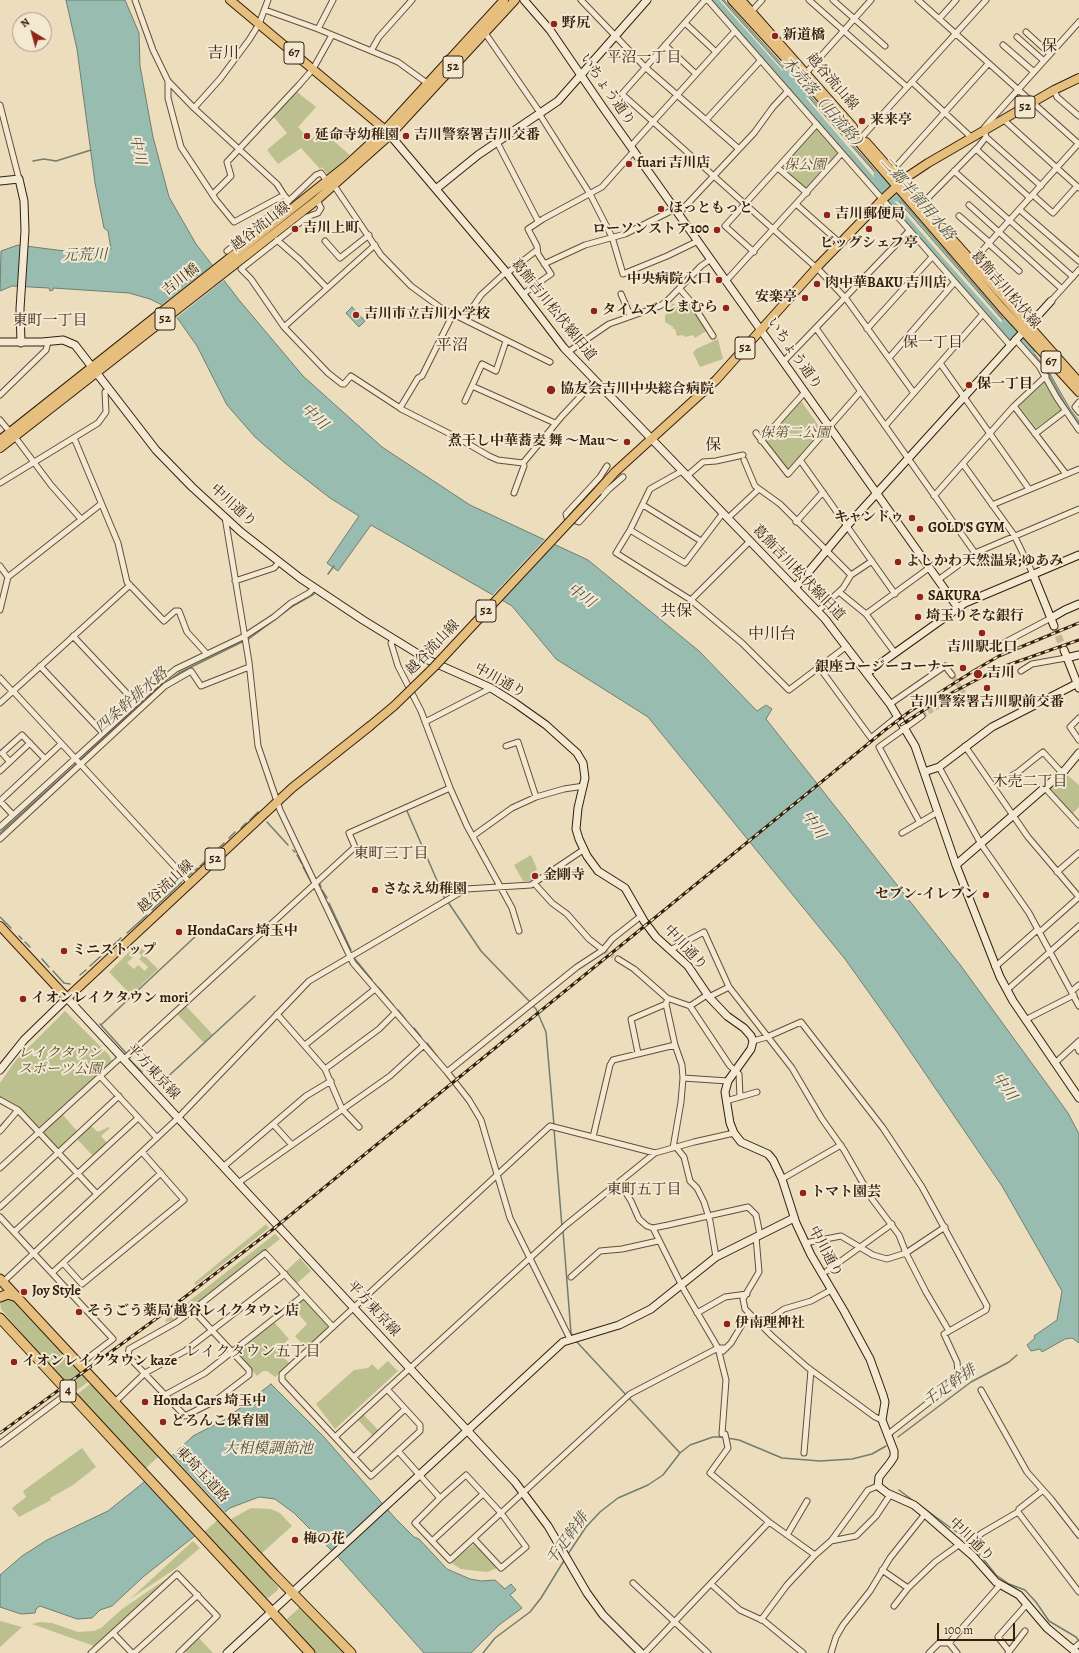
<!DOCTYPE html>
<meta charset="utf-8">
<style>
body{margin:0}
#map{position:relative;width:1079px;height:1653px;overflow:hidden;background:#ecddbc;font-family:Alegreya,serif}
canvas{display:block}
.north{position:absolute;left:12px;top:12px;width:40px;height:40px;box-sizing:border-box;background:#f3e9d3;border:1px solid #a79883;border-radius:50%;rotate:323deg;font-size:11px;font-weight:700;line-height:16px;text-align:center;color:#351f0c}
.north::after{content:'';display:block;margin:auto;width:14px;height:18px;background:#8f2418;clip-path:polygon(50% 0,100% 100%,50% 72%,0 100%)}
.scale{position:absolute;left:937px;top:1623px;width:78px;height:18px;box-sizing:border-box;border:2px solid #351f0c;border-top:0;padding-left:5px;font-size:12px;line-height:14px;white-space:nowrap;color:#351f0c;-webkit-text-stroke:3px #f3e9d3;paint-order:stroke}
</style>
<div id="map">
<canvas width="1079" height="1653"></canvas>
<div class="north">N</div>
<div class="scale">100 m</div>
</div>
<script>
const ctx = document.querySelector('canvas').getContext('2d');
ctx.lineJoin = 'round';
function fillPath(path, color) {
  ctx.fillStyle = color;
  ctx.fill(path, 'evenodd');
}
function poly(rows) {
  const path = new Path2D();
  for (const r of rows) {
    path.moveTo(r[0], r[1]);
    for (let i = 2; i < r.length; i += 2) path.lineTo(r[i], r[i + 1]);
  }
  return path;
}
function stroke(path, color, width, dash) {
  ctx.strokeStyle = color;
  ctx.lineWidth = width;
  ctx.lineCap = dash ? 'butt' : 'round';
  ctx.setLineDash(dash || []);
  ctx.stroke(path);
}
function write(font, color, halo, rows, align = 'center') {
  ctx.font = font + ' Alegreya,"Noto Serif JP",serif';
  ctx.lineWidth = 4;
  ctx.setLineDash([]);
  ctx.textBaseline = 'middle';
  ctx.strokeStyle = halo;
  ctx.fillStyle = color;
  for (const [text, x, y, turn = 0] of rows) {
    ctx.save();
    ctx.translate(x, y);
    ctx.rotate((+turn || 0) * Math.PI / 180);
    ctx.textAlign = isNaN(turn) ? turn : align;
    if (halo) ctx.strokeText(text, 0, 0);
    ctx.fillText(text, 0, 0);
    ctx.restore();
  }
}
fillPath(poly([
 [296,91,316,107,298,127,310,140,322,131,350,155,330,173,327,174,322,167,320,169,301,148,278,164,267,150,287,133,273,116],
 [816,129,819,129,837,151,837,155,805,189,783,166],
 [687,299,708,330,695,338,693,335,685,337,683,335,677,336,675,329,673,329,673,327,665,322,665,316,673,303,677,307],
 [718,339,723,359,700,367,693,353,696,349],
 [1045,382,1061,410,1036,428,1019,406],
 [801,401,821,429,821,432,788,469,786,469,765,442,765,439,798,402],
 [965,639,968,639,971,644,970,646,960,654,955,654,952,650,953,648],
 [1066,774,1079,785,1079,807,1072,814,1049,790,1049,788],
 [531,855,537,869,535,871,537,876,530,881,523,881,514,865],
 [137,944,145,952,143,954,158,969,131,995,109,972],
 [138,952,142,956,139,959,148,967,145,971,138,965,134,969,127,963],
 [186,1006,213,1035,204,1043,177,1014],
 [65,1011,109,1055,112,1061,41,1126,38,1127,18,1107,0,1097,0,1083,16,1060],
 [62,1114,78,1132,60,1148,56,1148,44,1134,43,1131],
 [91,1126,98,1132,109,1127,110,1128,101,1136,107,1143,93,1156,77,1139],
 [266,1224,269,1228,196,1285,194,1283],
 [275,1234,280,1239,176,1320,166,1322,165,1320],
 [300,1258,311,1271,296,1284,285,1272],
 [9,1295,91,1380,74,1392,32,1348,24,1336,1,1309,0,1301],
 [303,1300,306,1301,328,1325,328,1328,306,1348,295,1336,307,1324,293,1307],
 [274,1322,289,1339,277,1350,290,1364,275,1377,267,1371,263,1371,257,1376,237,1354,237,1351],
 [388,1361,398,1371,335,1429,316,1404,354,1370,368,1368,372,1364,378,1370],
 [93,1382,160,1455,144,1470,76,1395],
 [363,1414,379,1431,373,1436,358,1420],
 [82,1448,96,1467,73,1485,50,1498,51,1500,19,1517,12,1508,26,1497,23,1491],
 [251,1508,271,1509,280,1513,292,1526,262,1553,231,1519],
 [218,1518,278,1587,278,1590,268,1598,263,1597,203,1532],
 [193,1541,200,1548,175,1569,130,1599],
 [474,1544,493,1564,497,1568,487,1572,478,1571,461,1569,453,1564,453,1561],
 [172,1575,94,1646,32,1624,40,1622,52,1623,78,1632,94,1631,101,1628,122,1609],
 [300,1607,346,1653,315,1653,287,1619],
 [0,1621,22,1627,0,1647],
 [198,1637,213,1653,187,1653,184,1650]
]), '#bbc08e');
const water = poly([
 [66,0,125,0,139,33,140,66,153,137,169,197,196,244,239,300,303,376,382,447,470,505,588,560,699,651,757,711,766,705,772,709,766,719,961,966,1068,1113,1079,1134,1079,1343,1072,1338,1065,1339,1042,1352,1040,1349,1031,1351,1027,1345,1035,1338,1034,1336,1057,1320,1062,1291,1002,1186,897,1032,845,959,648,717,556,659,512,606,371,525,338,571,327,563,359,516,330,498,285,463,255,437,227,405,197,346,178,319,162,305,150,299,129,293,53,288,53,290,50,291,49,288,12,286,0,291,1,251,18,245,80,253,103,253,111,249,108,231,104,228,95,183,77,49,66,0],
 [722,0,724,0,796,80,794,81,722,0],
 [799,83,852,144,886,183,885,184,797,84,799,83],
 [896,194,1015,332,1014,333,894,196,896,194],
 [352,307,365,321,359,327,346,313,352,307],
 [1024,341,1049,372,1070,409,1079,421,1079,424,1068,410,1048,373,1023,342,1024,341],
 [271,1384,323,1436,395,1518,414,1537,419,1539,447,1569,470,1579,481,1581,495,1580,505,1589,511,1584,516,1590,510,1595,522,1608,499,1625,471,1653,424,1653,342,1561,294,1513,275,1499,259,1497,230,1508,143,1577,112,1606,100,1610,92,1618,77,1619,40,1606,36,1609,35,1613,21,1614,0,1607,0,1575,22,1556,47,1540,108,1511,143,1483,193,1436,226,1419,271,1384]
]);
fillPath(water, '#99bcb1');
stroke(water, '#717d6f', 1);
fillPath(poly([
 [214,264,225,279,175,319,160,306],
 [546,538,556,543,501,602,491,597],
 [171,1454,226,1513,197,1538,143,1480]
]), '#ecddbc');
stroke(poly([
 [33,161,44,159,56,161,91,150],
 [328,574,334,566],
 [80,760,148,696,179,673,250,638,293,606,314,594],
 [407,811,445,899],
 [250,820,258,812],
 [267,822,288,845],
 [241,828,246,823],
 [0,833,77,763],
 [229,838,235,832],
 [293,850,295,852],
 [297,855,302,864],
 [200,866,224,843],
 [303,867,311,882],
 [195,870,198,868],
 [188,876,192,873],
 [319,882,321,887],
 [322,890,327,898],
 [448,902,481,951,530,1002],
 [329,903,351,950],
 [152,910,182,882],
 [0,917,11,928],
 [127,933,147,915],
 [19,936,22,939],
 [25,942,30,947],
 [42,959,49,967],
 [355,959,372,980],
 [90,966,121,938],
 [53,971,64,983,70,984],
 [80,975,86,970],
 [374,983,376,985],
 [378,987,393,1005],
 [532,1005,536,1009,546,1032,554,1125],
 [398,1010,406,1020],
 [100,1024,126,1053],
 [102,1024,199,933],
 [414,1028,421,1037],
 [427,1043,437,1056],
 [129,1059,142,1072],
 [162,1082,255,996],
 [554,1129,562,1227],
 [563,1231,571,1333,573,1336],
 [576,1341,680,1453],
 [898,1437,971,1382,1009,1362,1017,1355],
 [727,1438,739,1440,782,1458,820,1461,852,1459,872,1454,886,1446],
 [899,1490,915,1502],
 [918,1504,966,1539],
 [973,1546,996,1575,1009,1584,1025,1590,1036,1602,1049,1621,1076,1637,1079,1641],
 [568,1554,586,1527,600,1512,618,1498,648,1485,663,1475,680,1453,690,1445,713,1437,723,1437],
 [483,1653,495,1638,530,1612,541,1598,565,1559]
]), '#717d6f', 1.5);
stroke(poly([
 [713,0,789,85,938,259,1008,337],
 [787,71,806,93],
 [878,175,897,197],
 [1006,323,1031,350]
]), '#99bcb1', 9);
stroke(poly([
 [922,716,963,692,952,675],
 [603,950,618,959]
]), '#c7b799', 5, [5, 2.5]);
stroke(poly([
 [1054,626,1064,650]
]), '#c7b799', 7, [7, 3.5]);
const street = poly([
 [135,0,153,50,168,81,194,108,277,184,284,195],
 [581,0,645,67,739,149],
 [705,0,622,94,820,271,847,300,914,393],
 [708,0,1010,345],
 [809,0,907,87],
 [833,0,885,46],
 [918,0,1079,144],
 [265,10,318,29,398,62,427,83],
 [752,11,762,0],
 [939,19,956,0],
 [685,23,716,52],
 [318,29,333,0],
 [1026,32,1050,54],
 [485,33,541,114],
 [1017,37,1044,61],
 [665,45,696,74],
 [1003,45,1034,72],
 [371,51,379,37,412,0],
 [806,73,871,0],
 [168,81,168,98,181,147,216,200,234,222,284,195,289,201],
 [912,82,972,138],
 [1054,90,1057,97,1079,116],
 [0,105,19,179],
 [194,108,220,79,249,40,259,24,268,0],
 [540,115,590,194,612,237,623,274,667,256,698,241],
 [706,120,761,60],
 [1004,120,1079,188],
 [862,137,986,0],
 [986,137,1041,186],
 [497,142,538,221],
 [631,146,735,31],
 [976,149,1030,198],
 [778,168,807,193],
 [892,171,988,64],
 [954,171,1073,277],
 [333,184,381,255,411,286,441,308,550,362],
 [213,194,231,176,227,162,299,85,313,69,332,35],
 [1033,195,1053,213,1077,186],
 [317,200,321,208,318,213,307,217,241,269,251,279,284,327,328,373,342,384,344,384,351,376,400,408,401,409,458,438,489,456,498,460,523,463,562,416,595,381],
 [796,204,840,243],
 [922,204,979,146,986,137,984,128,989,122,1079,22],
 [969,205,1062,289],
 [1020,210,1079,261],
 [678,214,754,133,773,107,788,91],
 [959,216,990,243],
 [277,240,300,260,326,287],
 [325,241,340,258,369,235],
 [989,244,1019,271],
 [227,251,293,197,316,175,321,173,327,181],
 [754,252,725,226,817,124],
 [971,263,1079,143],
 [544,264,585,245,625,234,675,209],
 [507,273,537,250],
 [726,281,842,153],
 [680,289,692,303,713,336],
 [523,294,551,274,538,254,537,246,528,229,543,219,602,187,634,151],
 [621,294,630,315],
 [1051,301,1079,270],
 [465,319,481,295,506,272],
 [284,327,375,245],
 [816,328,975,553],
 [867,329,932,257],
 [1015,339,1039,366,1057,398,1079,430],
 [568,352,609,324,660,306,668,300,701,266,711,259],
 [889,358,954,283],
 [783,362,909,231],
 [940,363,1029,489],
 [472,386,482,364,496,371,506,341],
 [0,395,46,350,48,342],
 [465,401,472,386,555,423],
 [1079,402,1075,407,1079,412],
 [1014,406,1066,474],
 [400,408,418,378,422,376,453,314],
 [0,420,10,432],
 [885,426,982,315],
 [756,433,788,474,860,392],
 [1035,434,1065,411],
 [15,437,51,485,81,519],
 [74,438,118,543,127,582,164,621,175,611,179,611,187,632,207,654],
 [761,441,805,392],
 [744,460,755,486,780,504,851,575,843,588,818,611],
 [800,460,895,594],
 [963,464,1014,535,1033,574],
 [607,466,600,477,566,514,567,518,579,522,609,489,623,477],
 [682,471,650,489,630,530,616,553,691,600,750,541],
 [687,476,703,462,716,461,743,455],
 [0,483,98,423,106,412,105,392],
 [514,493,524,466,523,463],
 [934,496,1014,406,1046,376],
 [643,505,701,541],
 [992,505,1079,469],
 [225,517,249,662,258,746,280,810,353,963,447,1072,469,1100,481,1120,510,1218,570,1339],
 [728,518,759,489],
 [796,522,823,492],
 [630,530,685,563,723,513],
 [0,566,8,577,0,610],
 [851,575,872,561],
 [8,577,101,504],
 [938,580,975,553,1079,509],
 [235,581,274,568,279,562],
 [839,592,866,614,895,653],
 [691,600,742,643,789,690,847,646],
 [866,614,929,568],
 [73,636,135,702],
 [394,639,391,643,398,666,421,711,450,788,467,826,512,908,519,931],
 [996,647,1051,618],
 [40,666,103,733],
 [819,667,871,738,898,716],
 [1021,671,1032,664,1066,658],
 [0,678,12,691],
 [13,691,190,883],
 [0,703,130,585],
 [890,704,945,666,952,675],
 [1079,718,1070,727,1079,740],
 [425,722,491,688],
 [506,746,518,742,536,797],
 [965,746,1028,837,1079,897],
 [10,762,2,753,22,735,45,759],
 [939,767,981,844,1029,913,1079,1006],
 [0,771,30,743],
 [994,786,1018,772,1043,752,1062,773],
 [1045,788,1079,825],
 [0,801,61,744],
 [0,801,13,815],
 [920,823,879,747,922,716],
 [0,827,158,683,176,669,245,636,274,617,291,603,309,593,314,588],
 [902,833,938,812],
 [473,836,512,808,536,797,564,789,584,786],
 [0,839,165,686,191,671,201,686,249,667],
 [1057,872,1079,853],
 [534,883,552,903,567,914,589,939,603,950],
 [670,950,704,932,729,987,792,1068,822,1119,844,1150,872,1199,899,1235,906,1253,926,1292,949,1331],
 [618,959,634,969,667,998,690,1006,730,1066,739,1074,740,1097],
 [995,967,1036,931,1042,930,1079,897],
 [1007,990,1079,926],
 [1072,991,1079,985],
 [709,997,729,987],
 [666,1004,675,1045,682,1065,683,1078,681,1102,673,1148],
 [690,1006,707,995],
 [277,1014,325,1069,342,1109,359,1127],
 [1025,1020,1074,995],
 [753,1041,767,1037,801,1022,883,1128,922,1187,987,1306,986,1310,944,1334,957,1362,958,1372,956,1381,887,1435],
 [1076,1044,1079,1051],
 [305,1045,375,989],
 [638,1053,631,1019,666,1004,667,1001],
 [123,1060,355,847,349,833,450,788],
 [1055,1063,1079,1041],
 [325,1069,379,1029,395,1013],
 [447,1072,577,967,603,950,612,939,641,916],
 [100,1076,157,1138],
 [683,1078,728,1081],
 [0,1100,18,1110,96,1193],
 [726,1101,757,1092],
 [273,1124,292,1145],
 [0,1131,18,1110],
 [593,1137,610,1065,613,1060,675,1045],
 [676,1147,684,1157,690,1181,697,1188,704,1202,710,1221,716,1257],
 [223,1167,306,1096,331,1081],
 [0,1168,121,1057],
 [782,1179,841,1145],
 [619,1182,631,1201,639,1219,647,1226,653,1228,668,1225,748,1207,756,1215,760,1235],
 [238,1183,390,1076,424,1045],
 [0,1207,119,1096],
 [0,1217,113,1339,80,1364],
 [653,1228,684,1290,718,1348,726,1380,722,1434,725,1434,728,1448,710,1473,769,1522,815,1555],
 [14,1232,138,1118],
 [756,1237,759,1272,743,1299,745,1309,772,1336,807,1367,875,1417,882,1420],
 [805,1243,841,1236,873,1255,887,1259,906,1253,945,1227],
 [63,1263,82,1284,184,1200,142,1152],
 [827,1271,892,1224],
 [52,1273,161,1173],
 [571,1277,600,1251,622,1249,658,1241],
 [3,1282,178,1118,309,981,466,889,531,885,583,850],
 [193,1310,249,1370,249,1375,215,1401,185,1416,128,1356,129,1349,177,1322,193,1310],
 [193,1310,265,1253,333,1327],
 [697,1313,725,1297,747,1294],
 [761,1325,784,1309,811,1301,831,1290],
 [723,1351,731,1343,749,1313],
 [387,1389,420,1425,420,1431,371,1476,282,1380,282,1374,550,1126,655,1153,694,1142,734,1133],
 [981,1390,1027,1472,1051,1499,1079,1535],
 [165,1395,205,1373,303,1296],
 [115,1402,145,1373,185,1351,285,1274],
 [335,1437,566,1225,655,1153],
 [0,1444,69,1392],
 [398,1451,440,1498,415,1523,450,1560,630,1394,718,1348,726,1348],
 [804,1453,811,1370],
 [354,1457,405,1409],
 [440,1498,466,1475,501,1513,526,1547,501,1568,474,1539],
 [1018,1512,1079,1592],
 [787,1535,807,1501],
 [432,1541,483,1494],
 [831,1541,856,1536,876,1516,890,1495],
 [964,1548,982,1533,1018,1512,1019,1509,1042,1491],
 [882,1570,908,1588],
 [633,1583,708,1653],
 [711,1584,740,1610,764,1621,803,1653],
 [894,1606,908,1588,935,1562,960,1544],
 [761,1620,787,1585,815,1555,831,1541,868,1490,878,1486],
 [113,1633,132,1653],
 [949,1643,957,1653],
 [1073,1649,1079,1644],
 [1009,1651,998,1637,1027,1604],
 [91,1653,177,1574,217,1616,179,1653],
 [134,1653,198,1595],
 [645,1653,769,1522],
 [831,1653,836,1637,843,1625,870,1591,890,1558,925,1514],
 [929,1653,939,1643,949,1643,1000,1585],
 [1008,1653,1025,1631]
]);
const secondary = poly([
 [524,0,550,30,604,109,958,608],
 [390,135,506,272,564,348,825,619,890,704,915,746,956,865,1000,977,1013,1001,1079,1098],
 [0,181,19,179,24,201,25,231,20,309,21,343],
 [436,189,478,155,558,101,647,0],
 [0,342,42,342,63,340,75,345,156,450,192,487,241,532,300,578,363,620,428,660,491,688,515,703,546,725,577,753,583,763,585,778,578,808,576,829,579,839,587,856,598,871,625,888,644,921,656,937,688,966,709,997,727,1016,744,1028,751,1036,753,1041,751,1049,728,1081,725,1092,730,1123,734,1133,741,1142,768,1154,773,1160,782,1179,796,1223,811,1255,844,1311,870,1359,883,1395,885,1402,882,1420,894,1451,894,1457,890,1463,879,1477,878,1486,887,1493,914,1505,925,1514,973,1556,996,1582,1019,1595,1047,1628,1077,1653],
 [1033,574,1054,626],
 [795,588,847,526,1051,301],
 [1051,618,1065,610,1079,604],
 [1064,650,1079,688],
 [1066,658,1079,655],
 [867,673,965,603,1079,555],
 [924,772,939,767,992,727,1076,684],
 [956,865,1065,770,1079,753],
 [0,1070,24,1040,67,998,515,1482,548,1526,587,1593,603,1615,641,1653],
 [227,1653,563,1342,619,1325,651,1309,716,1257,794,1218]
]);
const primary = poly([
 [230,0,389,133],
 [732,0,799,73,1002,308,1079,392],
 [741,0,853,127],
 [866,142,1079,382],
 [0,440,347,165,385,130,504,0],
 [0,448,317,200,390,135,515,0],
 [598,491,615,472,716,380,819,265,882,200,907,177,928,163,1054,90,1079,78],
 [0,926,67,998,292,788,370,726]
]);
const highway = poly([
 [0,1279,275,1575,351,1653],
 [0,1297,8,1294,17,1297],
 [0,1318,310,1653]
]);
stroke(street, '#634e38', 7);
stroke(secondary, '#351f0c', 9);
stroke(primary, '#351f0c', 10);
stroke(highway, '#351f0c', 11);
stroke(street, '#f3e9d3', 5);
stroke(secondary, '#f3e9d3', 7);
stroke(primary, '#e6be7e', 8);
stroke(highway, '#e6be7e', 9);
const rail = poly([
 [901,725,944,697,980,678,1005,666,1079,640],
 [0,1433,168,1310,272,1230,885,730,909,712,975,670,999,656,1079,623]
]);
stroke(rail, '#351f0c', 3);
stroke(rail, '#f3e9d3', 1.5, [4.5]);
const primaryBridge = poly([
 [370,726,394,706,434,667,598,491]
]);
stroke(primaryBridge, '#351f0c', 10, []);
stroke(primaryBridge, '#e6be7e', 8);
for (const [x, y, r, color] of [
 [554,24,4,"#8f2418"],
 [775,36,4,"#8f2418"],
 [862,121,4,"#8f2418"],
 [307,136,4,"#8f2418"],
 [406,136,4,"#8f2418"],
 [629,164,4,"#8f2418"],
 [661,209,4,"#8f2418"],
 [827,215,4,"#8f2418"],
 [295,229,4,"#8f2418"],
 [869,229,4,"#8f2418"],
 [717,230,4,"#8f2418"],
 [719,280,4,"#8f2418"],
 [817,284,4,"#8f2418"],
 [805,298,4,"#8f2418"],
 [726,308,4,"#8f2418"],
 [594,311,4,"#8f2418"],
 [356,315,4,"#8f2418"],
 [969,385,4,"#8f2418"],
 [551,390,5,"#8f2418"],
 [627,442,4,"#8f2418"],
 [912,518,4,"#8f2418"],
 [920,529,4,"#8f2418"],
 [898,562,4,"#8f2418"],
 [920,597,4,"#8f2418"],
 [918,617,4,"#8f2418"],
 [982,633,4,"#8f2418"],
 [963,668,4,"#8f2418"],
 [978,674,5,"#8f2418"],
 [987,688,4,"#8f2418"],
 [535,876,4,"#8f2418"],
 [375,890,4,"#8f2418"],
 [986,895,4,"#8f2418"],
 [179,932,4,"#8f2418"],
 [64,951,4,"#8f2418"],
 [23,999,4,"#8f2418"],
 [803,1193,4,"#8f2418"],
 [24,1292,4,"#8f2418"],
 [79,1312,4,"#8f2418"],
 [727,1324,4,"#8f2418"],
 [14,1362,4,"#8f2418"],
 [145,1402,4,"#8f2418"],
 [163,1422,4,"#8f2418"],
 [295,1540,4,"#8f2418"]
]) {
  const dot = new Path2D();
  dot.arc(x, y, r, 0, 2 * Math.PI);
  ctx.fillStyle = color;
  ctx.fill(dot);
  stroke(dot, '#f3e9d3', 1.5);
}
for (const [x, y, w] of [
 [294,53,20],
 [453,67,20],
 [1025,107,20],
 [165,319,20],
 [745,348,20],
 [1051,362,20],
 [486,611,20],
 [215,859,20],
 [68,1391,16]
]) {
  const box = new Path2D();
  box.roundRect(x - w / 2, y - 11, w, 22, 3);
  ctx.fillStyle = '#f3e9d3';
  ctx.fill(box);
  stroke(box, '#351f0c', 1);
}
write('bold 13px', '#351f0c', null, [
 ["67",294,53],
 ["52",453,67],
 ["52",1025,107],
 ["52",165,319],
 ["52",745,348],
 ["67",1051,362],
 ["52",486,611],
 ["52",215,859],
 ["4",68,1391]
]);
write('bold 14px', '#351f0c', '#f3e9d3', [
 ["野尻",562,24],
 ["新道橋",783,36],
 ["来来亭",870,121],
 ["延命寺幼稚園",315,136],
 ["吉川警察署吉川交番",414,136],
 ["fuari 吉川店",637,164],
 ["ほっともっと",669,209],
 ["吉川郵便局",835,215],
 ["吉川上町",303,229],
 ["ローソンストア100",709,230,"right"],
 ["ビッグシェフ亭",869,244,"center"],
 ["中央病院入口",711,280,"right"],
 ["肉中華BAKU 吉川店",825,284],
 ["安楽亭",797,298,"right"],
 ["しまむら",718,308,"right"],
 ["タイムズ",602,311],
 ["吉川市立吉川小学校",364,315],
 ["保一丁目",977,385],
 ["協友会吉川中央総合病院",560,390],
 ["煮干し中華蕎麦 舞 〜Mau〜",619,442,"right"],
 ["キャンドゥ",904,518,"right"],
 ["GOLD'S GYM",928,529],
 ["よしかわ天然温泉;ゆあみ",906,562],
 ["SAKURA",928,597],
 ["埼玉りそな銀行",926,617],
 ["吉川駅北口",982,648,"center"],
 ["銀座コージーコーナー",955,668,"right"],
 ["吉川",987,674],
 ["吉川警察署吉川駅前交番",987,703,"center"],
 ["金剛寺",543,876],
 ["さなえ幼稚園",383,890],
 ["セブン-イレブン",978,895,"right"],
 ["HondaCars 埼玉中",187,932],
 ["ミニストップ",72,951],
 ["イオンレイクタウン mori",31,999],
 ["トマト園芸",811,1193],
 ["Joy Style",32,1292],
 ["そうごう薬局 越谷レイクタウン店",87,1312],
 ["伊南理神社",735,1324],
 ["イオンレイクタウン kaze",22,1362],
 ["Honda Cars 埼玉中",153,1402],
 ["どろんこ保育園",171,1422],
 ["梅の花",303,1540]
], 'left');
write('14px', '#351f0c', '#f3e9d3', [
 ["越谷流山線",832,82,49],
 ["いちょう通り",607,90,55],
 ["越谷流山線",261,227,-38],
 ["吉川橋",181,280,-38],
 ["葛飾吉川松伏線",1005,290,49],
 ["葛飾吉川松伏線旧道",553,310,51],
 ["いちょう通り",794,354,55],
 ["中川通り",233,506,42],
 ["葛飾吉川松伏線旧道",798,573,46],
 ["越谷流山線",433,648,-46],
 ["中川通り",500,681,29],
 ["越谷流山線",166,887,-43],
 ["中川通り",685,948,47],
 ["平方東京線",153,1072,47],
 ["中川通り",825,1252,62],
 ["平方東京線",373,1309,47],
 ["東埼玉道路",202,1475,47],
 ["中川通り",971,1540,44]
]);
write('italic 14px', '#5d4f33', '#f3e9d3', [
 ["保公園",805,166],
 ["保第二公園",795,434],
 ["レイクタウン",60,1054],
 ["スポーツ公園",60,1070]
]);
write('15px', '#351f0c', '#f3e9d3', [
 ["平沼一丁目",644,58],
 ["東町一丁目",50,321],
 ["保一丁目",933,343],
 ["木売二丁目",1030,782],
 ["東町三丁目",391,854],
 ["東町五丁目",644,1190],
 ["レイクタウン五丁目",253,1352]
]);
write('italic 15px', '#534e3e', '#f3e9d3', [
 ["木売落（旧流路）",824,105,49],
 ["中川",137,150,78],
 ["二郷半領用水路",917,199,49],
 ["元荒川",85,256,-1],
 ["中川",314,417,43],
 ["中川",581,596,36],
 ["四条幹排水路",132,701,-41],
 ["中川",813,825,56],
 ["中川",1004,1087,55],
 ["千疋幹排",950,1386,-35],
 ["大相模調節池",268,1449],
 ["千疋幹排",568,1539,-54]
]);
write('16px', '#351f0c', '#f3e9d3', [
 ["保",1049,47],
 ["吉川",223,54],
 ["平沼",452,346],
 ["保",713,446],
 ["共保",676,612],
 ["中川台",772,635]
]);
</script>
